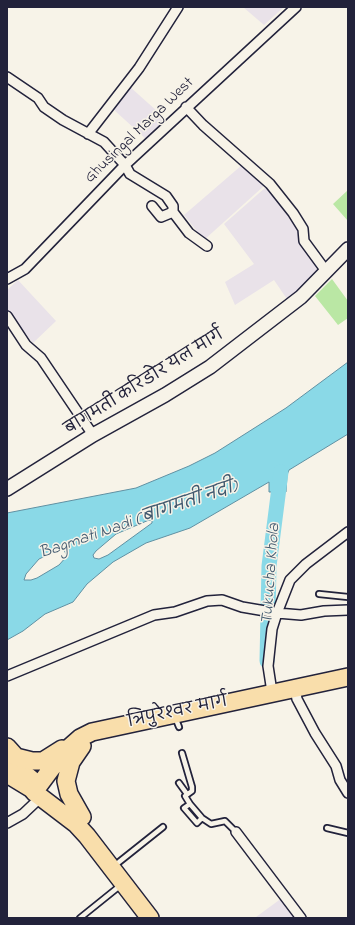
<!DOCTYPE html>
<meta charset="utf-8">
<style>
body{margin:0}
#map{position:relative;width:355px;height:925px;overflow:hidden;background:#f7f3e8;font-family:"Indie Flower",sans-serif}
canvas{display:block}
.frame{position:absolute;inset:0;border:8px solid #22223b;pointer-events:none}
</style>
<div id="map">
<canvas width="355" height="925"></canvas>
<div class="frame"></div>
</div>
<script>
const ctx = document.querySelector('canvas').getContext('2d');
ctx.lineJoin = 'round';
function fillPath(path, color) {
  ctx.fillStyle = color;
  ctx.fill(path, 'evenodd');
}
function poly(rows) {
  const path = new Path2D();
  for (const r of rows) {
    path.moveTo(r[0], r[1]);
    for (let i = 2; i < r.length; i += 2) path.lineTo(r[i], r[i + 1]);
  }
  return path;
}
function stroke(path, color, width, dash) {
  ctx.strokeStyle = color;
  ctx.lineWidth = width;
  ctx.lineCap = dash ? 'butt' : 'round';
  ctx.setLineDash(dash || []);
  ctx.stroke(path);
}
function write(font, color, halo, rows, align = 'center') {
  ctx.font = font + ' "Indie Flower","Playpen Sans Deva",sans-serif';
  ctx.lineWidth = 3;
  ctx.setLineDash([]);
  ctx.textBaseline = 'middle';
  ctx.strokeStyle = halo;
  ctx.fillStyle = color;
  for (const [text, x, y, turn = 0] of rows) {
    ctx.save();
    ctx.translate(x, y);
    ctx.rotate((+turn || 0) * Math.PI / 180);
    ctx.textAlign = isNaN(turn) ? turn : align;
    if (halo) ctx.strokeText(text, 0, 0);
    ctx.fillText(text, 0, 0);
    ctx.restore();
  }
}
fillPath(poly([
 [243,7,284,7,264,25],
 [129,86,167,120,147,140,113,109],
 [242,165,265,185,204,240,184,215],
 [266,187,302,231,303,243,318,271,289,302,274,280,235,305,225,282,254,264,224,224],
 [18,280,56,321,33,343,7,311,7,290],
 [282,898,296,918,257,918,256,917]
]), '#e9e2e9');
fillPath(poly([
 [348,190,348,221,333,204],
 [332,279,348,301,348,318,338,325,315,296]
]), '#bae7a4');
const water = poly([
 [348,362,348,434,289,470,287,475,286,492,269,492,269,482,190,528,146,543,113,562,87,584,73,602,45,614,23,631,7,640,7,513,136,488,189,466,215,453,286,408,348,362],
 [149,520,152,521,152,523,108,555,99,559,94,558,93,555,96,551,116,534,149,520],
 [60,549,64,550,67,556,59,565,37,578,31,580,24,580,26,574,39,559,60,549]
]);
fillPath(water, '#8ad9e7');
stroke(water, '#6090a2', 1);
stroke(poly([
 [267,661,269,566,281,472]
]), '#8ad9e7', 15);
const lane = poly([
 [319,594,348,597],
 [177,722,179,727],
 [182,753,192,787,192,791,185,796,190,804,202,818,211,824,225,821,236,832],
 [179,783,187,794],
 [190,804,184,808,197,823,202,818],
 [327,828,348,833],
 [119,862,163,827],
 [80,918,121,885]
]);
const street = poly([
 [7,77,38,98,44,107,63,120,104,142,125,165,130,174,166,196,173,206,173,212,189,233,207,246],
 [186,107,203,125,270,184,293,213,303,229,304,241,326,271],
 [88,134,139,68,178,7],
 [152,206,161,217,173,212],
 [7,279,25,269,125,165,296,7],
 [7,316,26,345,41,358,93,435],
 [7,676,154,615,175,612,207,601,222,600,242,607,277,613,290,580,306,564,348,532],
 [272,692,268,666,272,629,277,613,301,615,324,611,348,610],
 [296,694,297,699,315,733,336,766,340,780,348,793],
 [7,823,23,814,41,797],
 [236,832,301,918]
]);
const secondary = poly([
 [7,489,93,435,165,395,210,367,301,297,348,249]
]);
const primary = poly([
 [7,758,39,784],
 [7,775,30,789]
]);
const highway = poly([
 [82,746,71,762,66,781,69,794,82,817],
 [7,747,16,757,32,761,43,761,62,749],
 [150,918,87,836,76,824,34,792,63,753,80,738,92,732,348,677]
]);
stroke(lane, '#22223b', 8);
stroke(street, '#22223b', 12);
stroke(secondary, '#22223b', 16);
stroke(primary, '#22223b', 18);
stroke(highway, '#22223b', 20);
stroke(lane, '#f7f3e8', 4.5);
stroke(street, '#f7f3e8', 9);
stroke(secondary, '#f7f3e8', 13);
stroke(primary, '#f9deab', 15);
stroke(highway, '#f9deab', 17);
write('16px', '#22223b', '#f7f3e8', [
 ["Ghusingal Marga West",140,131,-44],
 ["बागमती करिडोर यल मार्ग",145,383,-32],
 ["त्रिपुरेश्वर मार्ग",178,713,-12]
]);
write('italic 17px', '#41596f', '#f7f3e8', [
 ["Bagmati Nadi (बागमती नदी)",139,521,-19],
 ["Tukucha Khola",272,574,-86]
]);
</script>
